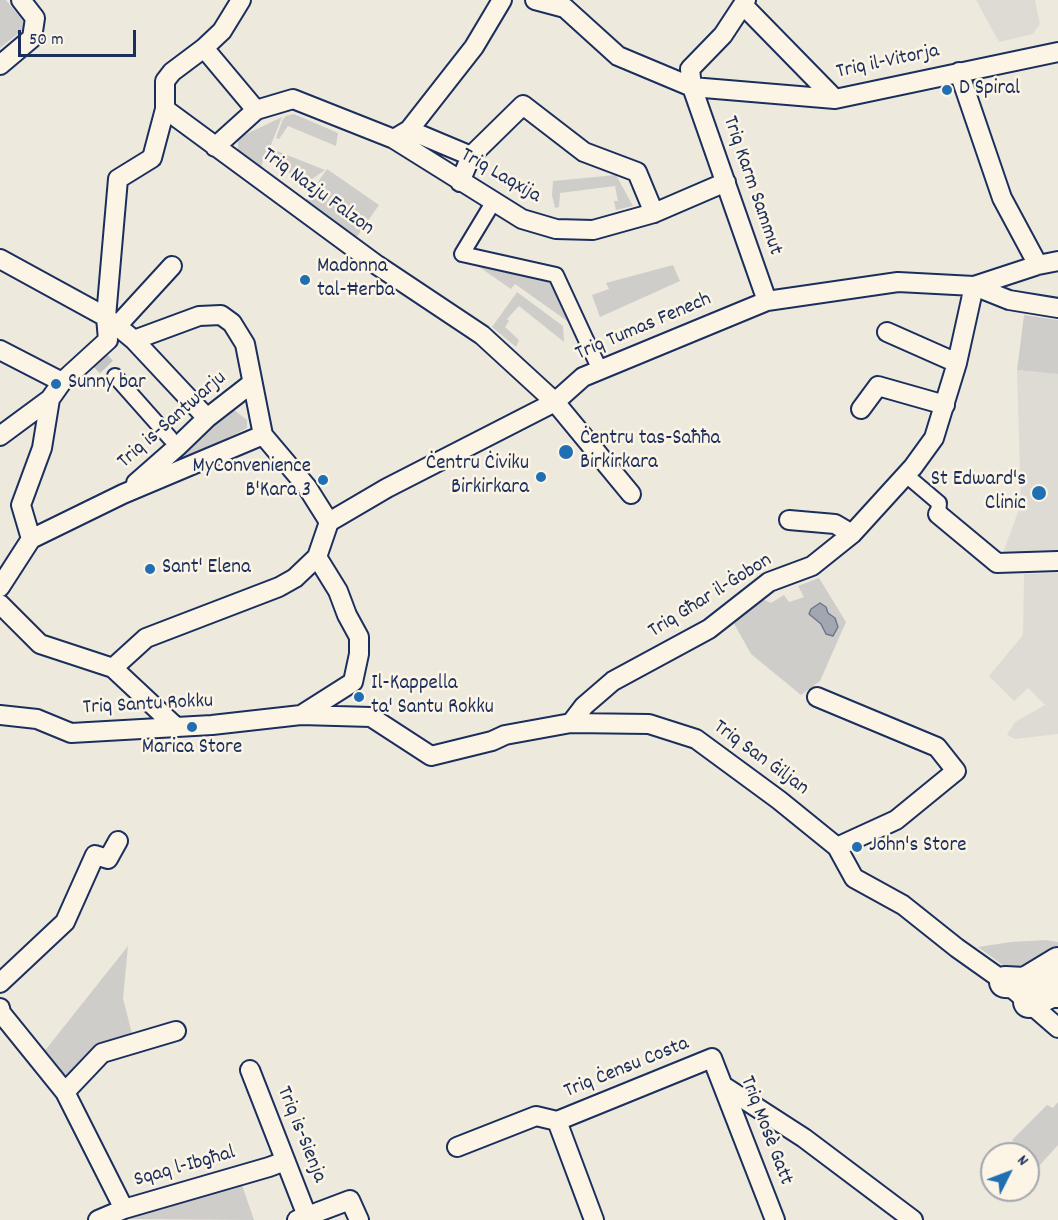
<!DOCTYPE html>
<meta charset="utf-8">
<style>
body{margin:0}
#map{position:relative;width:1058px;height:1220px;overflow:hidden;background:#eee9dd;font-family:Dekko,sans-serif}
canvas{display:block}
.north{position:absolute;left:980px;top:1142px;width:60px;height:60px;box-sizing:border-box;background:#fcf5e5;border:2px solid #a2a6af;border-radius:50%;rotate:48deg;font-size:16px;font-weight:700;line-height:24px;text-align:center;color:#1b2f5e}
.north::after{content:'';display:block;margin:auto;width:21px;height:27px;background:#1f6fb2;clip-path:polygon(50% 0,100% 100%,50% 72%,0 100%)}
.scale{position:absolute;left:18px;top:30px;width:118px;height:27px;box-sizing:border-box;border:3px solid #1b2f5e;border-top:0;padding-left:8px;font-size:18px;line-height:21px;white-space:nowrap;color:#1b2f5e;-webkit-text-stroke:4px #fcf5e5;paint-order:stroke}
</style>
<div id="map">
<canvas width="1058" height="1220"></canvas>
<div class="north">N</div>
<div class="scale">50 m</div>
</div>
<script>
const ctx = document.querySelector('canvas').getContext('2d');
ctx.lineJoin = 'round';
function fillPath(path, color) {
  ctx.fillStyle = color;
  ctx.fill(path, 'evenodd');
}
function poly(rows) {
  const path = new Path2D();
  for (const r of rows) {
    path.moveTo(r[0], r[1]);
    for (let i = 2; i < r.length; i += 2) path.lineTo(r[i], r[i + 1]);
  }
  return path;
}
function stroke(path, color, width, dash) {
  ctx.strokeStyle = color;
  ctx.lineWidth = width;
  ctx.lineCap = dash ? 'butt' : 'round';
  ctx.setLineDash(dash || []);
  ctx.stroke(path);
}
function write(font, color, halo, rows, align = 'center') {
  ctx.font = font + ' Dekko,sans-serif';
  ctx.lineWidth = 5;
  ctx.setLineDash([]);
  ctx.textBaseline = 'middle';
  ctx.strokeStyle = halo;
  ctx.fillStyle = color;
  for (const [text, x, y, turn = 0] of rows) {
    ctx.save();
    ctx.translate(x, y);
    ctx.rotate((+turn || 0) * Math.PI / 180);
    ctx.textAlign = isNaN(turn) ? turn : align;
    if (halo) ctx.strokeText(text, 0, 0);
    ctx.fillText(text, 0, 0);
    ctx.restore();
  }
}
fillPath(poly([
 [976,0,1035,0,1040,24,1033,34,999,42],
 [1017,370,1058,374,1058,555,1001,558,1021,504],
 [1058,573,1058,734,1015,739,1007,735,1015,722,1045,705,1028,688,1014,701,989,676,1023,635,1024,574]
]), '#dedbd4');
fillPath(poly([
 [0,0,6,0,23,21,25,28,0,48],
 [294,114,338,133,336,146,288,126,279,139,276,138,283,119,286,116],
 [282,117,265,160,263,159,261,169,238,152,238,138],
 [272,149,325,170,305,184,269,158],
 [327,169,379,205,356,238,304,202],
 [616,175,633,206,616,210,614,201,618,201,615,186,560,193,559,207,555,208,552,195,553,181],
 [472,262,554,278,577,328,515,284,511,289],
 [673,265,680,281,600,317,592,295,609,289,606,283],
 [517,292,563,326,564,342,519,306,507,319,509,321,505,327,519,340,516,347,492,327],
 [1024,315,1058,320,1058,374,1017,370],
 [233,409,247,420,247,428,166,469,199,432],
 [819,578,846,622,820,681,801,695,751,654,731,618,758,597,771,603,784,595,789,602,804,597,798,586],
 [1046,940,1058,942,1058,947,1021,968,1008,969,978,947,1011,942],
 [128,946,123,998,132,1034,98,1045,68,1079,43,1053],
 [1058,1102,1058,1145,1039,1166,1012,1140,1047,1105,1053,1108],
 [242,1185,254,1220,128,1219]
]), '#cfcdca');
const water = poly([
 [820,603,826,607,828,613,835,618,838,627,833,636,826,634,821,624,809,614,811,609,820,603]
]);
fillPath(water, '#a2a7af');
stroke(water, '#6c778f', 1.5);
stroke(poly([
 [94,354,115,376]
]), '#c4c4c4', 18, [18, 9]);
const pedestrian = poly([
 [494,201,462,254,556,275,600,370],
 [115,376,170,438],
 [906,475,939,503,938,514]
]);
const minor = poly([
 [535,0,565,8,618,56,692,87,835,99,1058,52],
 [746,0,723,35,690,69,692,87,767,301],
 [743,5,835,99],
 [204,48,256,110],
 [0,65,32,38,35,18,21,0],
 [959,72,1002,198,1038,265],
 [165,109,377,265,482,335,555,402,631,494],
 [409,130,471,156],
 [394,139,409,130,474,47,502,0],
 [215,147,256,110,293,99,394,139,522,219,556,229,593,230,654,213,726,182],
 [460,182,471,156,523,105,584,152,637,172,654,213],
 [0,259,106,317,134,340,207,418],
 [974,286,1038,265,1058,261],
 [117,326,172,266],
 [887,332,957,363],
 [134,340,199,316,221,315,232,323,245,344,263,435,307,487,329,522],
 [0,350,62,382],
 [861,409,878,386,945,405],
 [0,436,50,399,62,382,108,340,106,317,118,179,152,158,165,109,165,81,172,72,204,48,222,31,241,0],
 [136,483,177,447,207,418,252,383],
 [938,514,997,563,1058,561],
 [789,520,835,524,852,534],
 [329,522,387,488,555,402,583,377,767,301,898,282,974,286,1009,300,1058,308],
 [31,539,21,505,42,448,50,399],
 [0,587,31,539,123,494,263,435],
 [0,604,40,644,113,668,175,726],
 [113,668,146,638,279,587,295,578,317,557,329,522],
 [817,697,937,747,956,771,896,820,837,847],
 [0,715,37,719,71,733,212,725,301,715,371,717,431,756,492,741,505,735,571,723,649,724,696,739,779,800,837,847,854,878,903,905,957,948,1005,982,1058,1028],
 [301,715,353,682,359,654,359,637,347,615,338,591,317,557],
 [571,723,584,706,613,681,709,629,769,582,812,566,852,534,913,467,934,438,957,363,974,286],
 [0,983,65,922,95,855,108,859,118,841],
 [0,1008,1,1013,65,1092,124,1209],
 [250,1070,307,1216],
 [725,1087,804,1138,913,1220],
 [65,1092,102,1053,176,1031],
 [557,1121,594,1220],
 [457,1147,536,1116,557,1121,712,1058,775,1220],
 [98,1220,124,1209,269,1167,285,1161],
 [297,1220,350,1200,359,1220]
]);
const trunk = poly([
 [1005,982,1025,983,1058,963],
 [1029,1002,1051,992,1058,992]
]);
stroke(pedestrian, '#1b2f5e', 18);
stroke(minor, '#1b2f5e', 22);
stroke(trunk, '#1b2f5e', 34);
stroke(pedestrian, '#fcf5e5', 14);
stroke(minor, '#fcf5e5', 18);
stroke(trunk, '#fcf5e5', 30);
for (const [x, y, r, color] of [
 [947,90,6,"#1f6fb2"],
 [305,280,6,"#1f6fb2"],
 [56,384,6,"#1f6fb2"],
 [566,452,8,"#1f6fb2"],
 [541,477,6,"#1f6fb2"],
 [323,480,6,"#1f6fb2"],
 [1039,493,8,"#1f6fb2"],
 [150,569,6,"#1f6fb2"],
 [359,697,6,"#1f6fb2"],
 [192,727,6,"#1f6fb2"],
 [857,847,6,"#1f6fb2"]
]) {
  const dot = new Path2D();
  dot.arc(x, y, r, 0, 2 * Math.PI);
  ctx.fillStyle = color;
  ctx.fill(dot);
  stroke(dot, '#fcf5e5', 2);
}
write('21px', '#1b2f5e', '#fcf5e5', [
 ["Triq il-Vitorja",888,63,-12],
 ["Triq Laqxija",500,177,30],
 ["Triq Karm Sammut",751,186,71],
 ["Triq Nazju Falzon",317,193,36],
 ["Triq Tumas Fenech",644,328,-23],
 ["Triq is-Santwarju",173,421,-41],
 ["Triq Għar il-Ġobon",711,597,-32],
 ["Triq Santu Rokku",148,706,-3],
 ["Triq San Ġiljan",760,759,36],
 ["Triq Ċensu Costa",627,1069,-22],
 ["Triq Mosè Gatt",765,1131,69],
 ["Triq is-Sienja",300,1135,68],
 ["Sqaq l-Ibgħal",185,1168,-16]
]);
write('21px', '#1b2f5e', '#fcf5e5', [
 ["D Spiral",959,90],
 ["Madonna",317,268],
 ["tal-Ħerba",317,292],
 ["Sunny bar",68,384],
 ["Ċentru tas-Saħħa",580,440],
 ["Birkirkara",580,464],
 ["Ċentru Ċiviku",529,465,"right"],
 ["Birkirkara",529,489,"right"],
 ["MyConvenience",311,468,"right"],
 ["B'Kara 3",311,492,"right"],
 ["St Edward's",1026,481,"right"],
 ["Clinic",1026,505,"right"],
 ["Sant' Elena",162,569],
 ["Il-Kappella",371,685],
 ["ta' Santu Rokku",371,709],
 ["Marica Store",192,749,"center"],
 ["John's Store",869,847]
], 'left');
</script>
